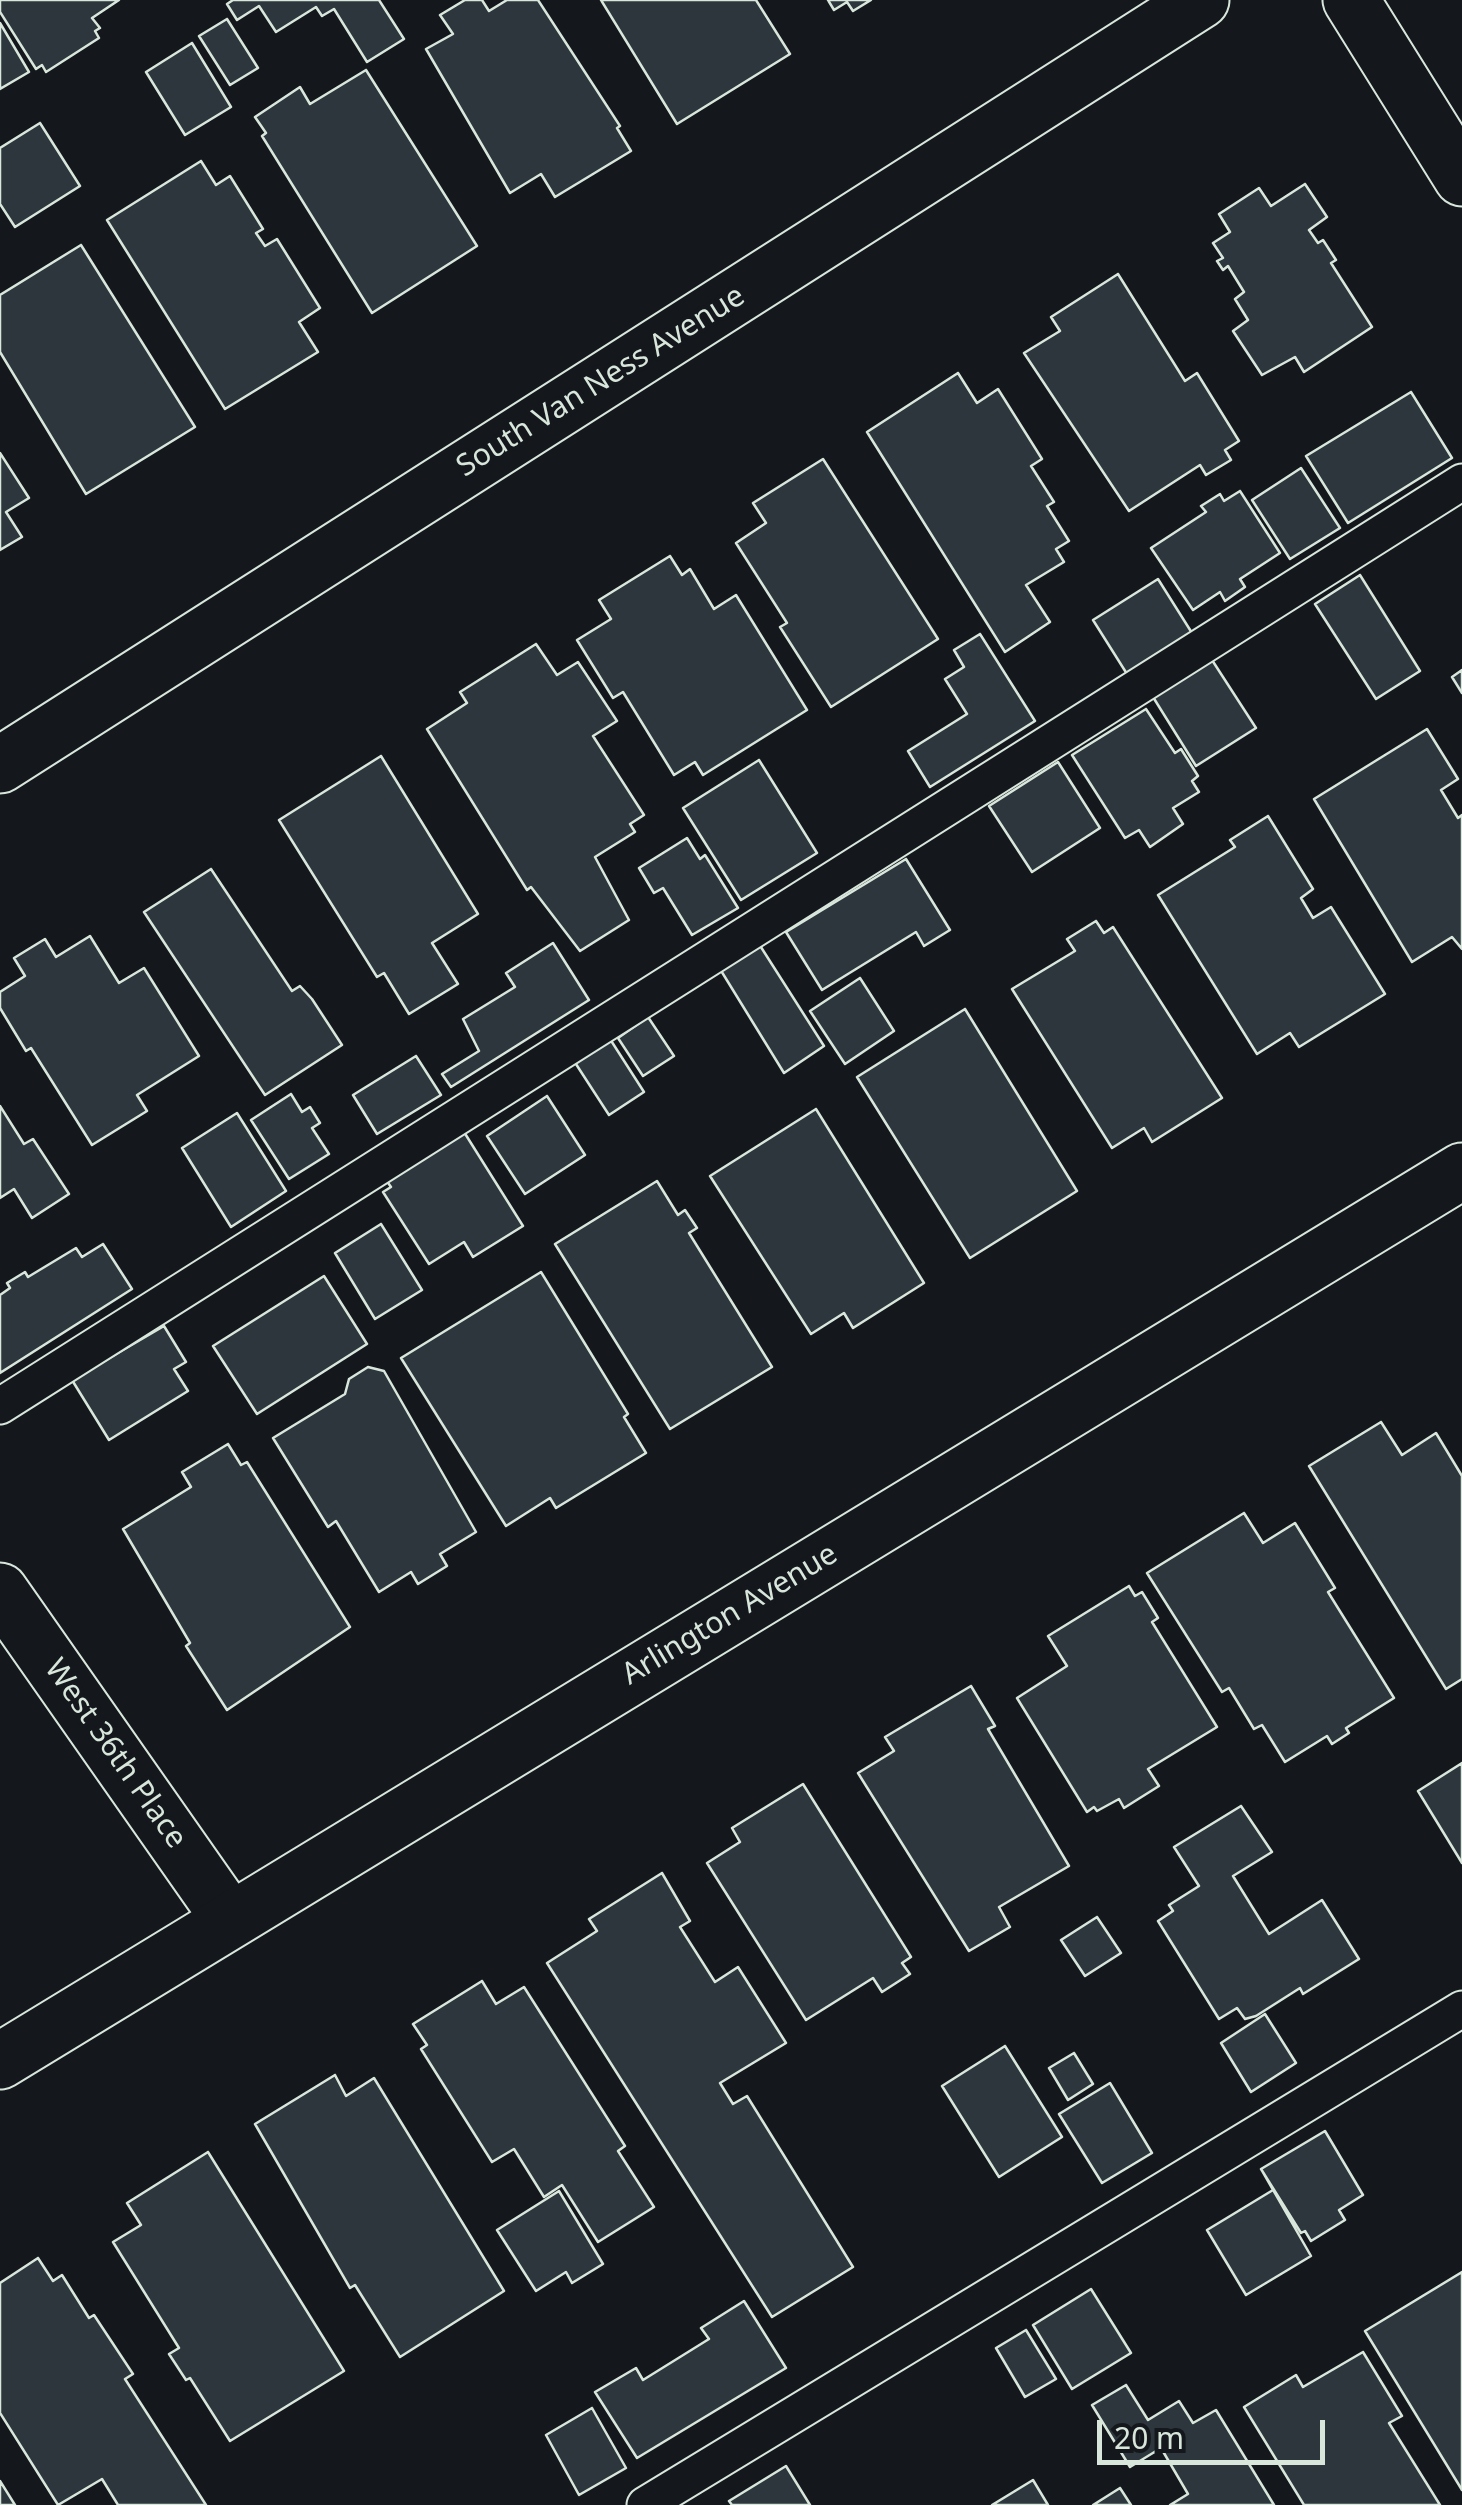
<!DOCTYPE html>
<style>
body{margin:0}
#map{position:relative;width:1462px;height:2505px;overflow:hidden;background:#14181c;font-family:"Noto Sans",sans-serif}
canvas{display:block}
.scale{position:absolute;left:1097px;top:2420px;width:228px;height:45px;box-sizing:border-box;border:5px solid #d8e6dc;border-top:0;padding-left:12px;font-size:30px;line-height:35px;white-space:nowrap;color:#d8e6dc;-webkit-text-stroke:8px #14181c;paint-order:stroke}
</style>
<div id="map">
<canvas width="1462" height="2505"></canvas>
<div class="scale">20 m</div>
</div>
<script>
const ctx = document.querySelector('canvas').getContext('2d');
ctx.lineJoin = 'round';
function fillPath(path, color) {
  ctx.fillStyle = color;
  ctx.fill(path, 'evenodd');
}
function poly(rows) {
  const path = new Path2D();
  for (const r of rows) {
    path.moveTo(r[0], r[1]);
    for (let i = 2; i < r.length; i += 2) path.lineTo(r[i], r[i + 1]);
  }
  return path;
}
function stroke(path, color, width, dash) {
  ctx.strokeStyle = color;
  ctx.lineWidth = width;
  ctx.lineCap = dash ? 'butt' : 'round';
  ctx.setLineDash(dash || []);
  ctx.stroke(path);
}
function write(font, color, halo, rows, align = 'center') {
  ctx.font = font + ' "Noto Sans",sans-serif';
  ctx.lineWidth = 8;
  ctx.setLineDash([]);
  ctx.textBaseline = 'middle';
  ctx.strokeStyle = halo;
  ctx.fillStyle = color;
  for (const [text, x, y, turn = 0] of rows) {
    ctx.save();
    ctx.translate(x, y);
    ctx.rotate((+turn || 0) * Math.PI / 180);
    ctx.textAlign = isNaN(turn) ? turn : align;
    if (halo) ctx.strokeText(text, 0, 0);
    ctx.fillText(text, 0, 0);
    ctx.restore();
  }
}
const building = poly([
 [0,0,119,0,92,18,100,28,95,31,99,38,46,72,42,65,36,69,0,12,0,0],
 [233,0,379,0,404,39,367,62,334,9,322,16,316,7,276,32,259,6,237,20,227,4,233,0],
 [465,0,482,0,489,11,507,0,538,0,620,126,617,128,631,151,555,197,541,174,510,193,426,49,453,34,440,15,465,0],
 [601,0,756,0,790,54,677,124,601,0],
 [828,0,871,0,853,11,847,2,834,10,828,0],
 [227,19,258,68,230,85,199,36,227,19],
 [0,23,29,72,0,89,0,23],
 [192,43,231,107,185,135,146,72,192,43],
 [366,70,477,246,372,313,262,136,266,133,255,117,300,87,310,104,366,70],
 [40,123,80,186,15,227,0,204,0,148,40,123],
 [201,161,216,185,230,176,263,229,256,233,265,246,277,239,320,308,299,322,318,352,225,409,107,220,201,161],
 [1305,184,1327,217,1309,230,1318,243,1323,240,1336,260,1331,263,1372,327,1304,372,1295,357,1262,375,1233,331,1248,320,1235,299,1244,292,1228,266,1223,270,1217,261,1223,258,1213,243,1230,232,1219,214,1259,188,1271,206,1305,184],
 [81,245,195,427,86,494,0,352,0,295,81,245],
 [1118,274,1185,381,1197,373,1239,441,1225,450,1231,460,1206,475,1200,465,1129,511,1024,353,1060,331,1051,317,1118,274],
 [958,373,977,403,998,389,1042,459,1031,466,1054,502,1047,506,1069,541,1056,549,1064,562,1026,585,1050,622,1005,652,867,432,958,373],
 [1411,392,1452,458,1348,523,1306,456,1411,392],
 [0,453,29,498,6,512,22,537,0,550,0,453],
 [823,459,938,639,831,707,780,627,787,623,736,543,766,523,753,503,823,459],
 [1301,468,1340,528,1290,559,1252,500,1301,468],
 [1240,491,1280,553,1240,579,1245,587,1225,601,1220,592,1193,610,1151,548,1206,512,1201,506,1220,494,1224,501,1240,491],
 [670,556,682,575,690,569,714,609,736,595,807,710,703,775,695,762,674,775,623,692,613,698,577,640,611,619,599,600,670,556],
 [1360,575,1420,671,1376,699,1315,604,1360,575],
 [1158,579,1192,633,1127,674,1093,620,1158,579],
 [980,634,1035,721,930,787,908,751,967,714,945,679,964,667,954,650,980,634],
 [536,644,557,675,578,662,617,721,593,736,644,815,630,824,635,832,595,857,629,920,580,951,531,887,527,890,427,729,467,703,460,692,536,644],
 [1212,660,1256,728,1196,766,1153,697,1212,660],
 [1462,670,1462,693,1452,677,1462,670],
 [1146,709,1175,753,1181,749,1198,776,1192,781,1199,792,1173,808,1183,824,1150,847,1139,830,1125,838,1072,755,1146,709],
 [1427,729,1458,779,1441,790,1458,818,1462,815,1462,949,1452,937,1412,962,1314,799,1427,729],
 [381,756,478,914,432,943,458,984,409,1014,384,973,377,977,279,820,381,756],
 [759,760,817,853,741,900,683,808,759,760],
 [1058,762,1100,828,1032,872,989,806,1058,762],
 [1268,816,1313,889,1301,898,1313,918,1331,907,1385,994,1299,1047,1290,1033,1257,1054,1158,895,1235,847,1230,840,1268,816],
 [687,838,700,859,705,855,738,908,692,935,663,888,654,893,639,868,687,838],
 [906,859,950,930,924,946,916,932,822,990,786,932,906,859],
 [211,869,292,991,300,986,312,999,342,1045,265,1095,144,912,211,869],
 [1096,921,1104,933,1113,927,1222,1098,1152,1142,1144,1128,1112,1148,1012,989,1075,951,1067,939,1096,921],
 [90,936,119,983,144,968,199,1056,137,1095,147,1111,92,1145,31,1048,26,1051,0,1008,0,992,25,976,14,958,45,939,56,957,90,936],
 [553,943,589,1000,451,1087,442,1074,479,1051,463,1019,515,987,506,973,553,943],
 [759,944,824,1046,784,1073,720,969,759,944],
 [860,978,894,1031,845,1064,810,1011,860,978],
 [965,1009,1077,1191,970,1258,857,1077,965,1009],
 [648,1017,674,1056,643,1076,618,1038,648,1017],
 [610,1039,644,1092,609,1115,574,1061,610,1039],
 [416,1056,441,1095,377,1134,353,1095,416,1056],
 [291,1094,302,1112,310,1107,320,1123,312,1128,329,1154,289,1179,251,1120,291,1094],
 [547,1096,585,1155,525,1194,487,1136,547,1096],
 [0,1106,24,1144,33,1139,69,1194,32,1218,14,1189,0,1198,0,1106],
 [816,1109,924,1283,853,1328,844,1313,811,1334,710,1176,816,1109],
 [237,1113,286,1191,231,1227,182,1148,237,1113],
 [464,1132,523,1226,473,1257,464,1242,429,1264,383,1192,391,1187,386,1180,464,1132],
 [657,1181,678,1215,685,1210,697,1228,689,1233,772,1367,670,1429,555,1244,657,1181],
 [381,1224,422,1290,375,1319,335,1253,381,1224],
 [103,1244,132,1289,0,1373,0,1295,10,1288,7,1283,25,1272,28,1277,76,1248,82,1257,103,1244],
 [541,1272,628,1414,624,1417,646,1453,556,1508,550,1498,506,1526,401,1358,541,1272],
 [324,1276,367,1344,257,1414,213,1346,324,1276],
 [164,1326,186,1362,174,1369,188,1391,109,1440,72,1380,164,1326],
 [368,1367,384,1371,476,1532,440,1554,447,1566,418,1584,411,1572,379,1592,336,1521,328,1527,273,1438,345,1394,349,1379,368,1367],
 [1381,1422,1402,1455,1436,1433,1462,1476,1462,1679,1446,1689,1309,1466,1381,1422],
 [228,1444,241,1465,247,1462,350,1627,227,1710,186,1646,190,1643,123,1529,191,1487,182,1472,228,1444],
 [1244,1513,1263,1543,1295,1523,1335,1588,1328,1592,1394,1698,1346,1728,1349,1733,1332,1744,1327,1736,1285,1762,1262,1725,1254,1729,1229,1688,1222,1692,1147,1573,1244,1513],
 [1129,1586,1135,1596,1142,1592,1158,1618,1152,1622,1217,1727,1148,1769,1159,1786,1124,1808,1119,1799,1097,1811,1094,1807,1087,1812,1017,1698,1067,1666,1048,1636,1129,1586],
 [971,1686,995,1726,988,1729,1069,1866,999,1907,1010,1927,969,1951,858,1773,894,1751,885,1737,971,1686],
 [1462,1763,1462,1863,1418,1791,1462,1763],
 [803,1784,911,1957,902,1963,910,1974,882,1992,873,1978,806,2020,707,1863,740,1842,732,1828,803,1784],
 [1241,1806,1272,1852,1233,1876,1269,1934,1322,1900,1359,1959,1303,1994,1300,1988,1256,2016,1245,2019,1237,2008,1219,2019,1158,1921,1173,1911,1169,1905,1199,1886,1174,1847,1241,1806],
 [662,1873,690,1921,680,1927,715,1982,738,1967,786,2043,720,2083,733,2104,747,2096,853,2267,772,2317,547,1963,597,1931,589,1919,662,1873],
 [1097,1917,1121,1953,1085,1976,1061,1940,1097,1917],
 [482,1981,496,2004,524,1987,625,2146,618,2151,654,2207,598,2242,562,2185,544,2197,514,2149,492,2162,421,2049,427,2045,413,2024,482,1981],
 [1265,2014,1296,2063,1251,2092,1221,2043,1265,2014],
 [1005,2046,1062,2137,999,2177,942,2086,1005,2046],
 [1074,2053,1093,2084,1068,2100,1049,2068,1074,2053],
 [335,2075,346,2096,374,2078,504,2291,400,2357,355,2285,350,2288,255,2124,335,2075],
 [1110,2083,1152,2153,1102,2183,1059,2114,1110,2083],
 [1325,2131,1363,2195,1339,2210,1345,2220,1311,2241,1305,2231,1301,2233,1261,2169,1325,2131],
 [208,2152,344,2371,230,2441,190,2378,186,2380,169,2354,179,2348,113,2242,141,2225,127,2203,208,2152],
 [1261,2169,1311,2256,1246,2295,1207,2230,1273,2190,1261,2169],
 [559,2191,603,2264,572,2283,566,2272,536,2291,497,2230,559,2191],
 [38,2258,53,2281,62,2275,89,2318,94,2315,133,2374,125,2379,206,2505,118,2505,102,2479,58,2505,0,2413,0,2283,38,2258],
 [1462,2272,1462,2490,1365,2331,1462,2272],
 [1091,2289,1131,2353,1072,2389,1033,2325,1091,2289],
 [744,2301,786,2368,637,2458,595,2392,636,2368,643,2380,709,2339,701,2328,744,2301],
 [1026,2330,1056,2379,1025,2397,996,2348,1026,2330],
 [1363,2352,1402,2416,1389,2423,1440,2505,1304,2505,1244,2407,1296,2375,1303,2387,1363,2352],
 [1126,2385,1148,2420,1179,2401,1193,2423,1216,2410,1274,2505,1170,2505,1188,2494,1161,2448,1130,2467,1092,2405,1126,2385],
 [592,2408,626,2468,579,2495,546,2435,592,2408],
 [786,2466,810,2505,732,2505,729,2501,786,2466],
 [1033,2480,1048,2505,992,2505,1033,2480],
 [0,2481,15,2505,0,2505,0,2481],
 [1120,2488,1131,2505,1093,2505,1120,2488]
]);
fillPath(building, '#2c363c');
stroke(building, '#d8e6dc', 2.5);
const lane = poly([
 [0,1406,1462,482],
 [645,2505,1462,2009]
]);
const street = poly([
 [1351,0,1462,178],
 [0,765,1201,0],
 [0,1591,229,1918]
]);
const secondary = poly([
 [0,2061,1462,1171]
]);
stroke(lane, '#d8e6dc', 39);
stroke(street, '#d8e6dc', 59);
stroke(secondary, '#d8e6dc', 59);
stroke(lane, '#14181c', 35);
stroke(street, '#14181c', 55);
stroke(secondary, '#14181c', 55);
write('30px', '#d8e6dc', '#14181c', [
 ["South Van Ness Avenue",601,382,-32],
 ["Arlington Avenue",730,1615,-31],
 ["West 36th Place",115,1754,55]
]);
</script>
